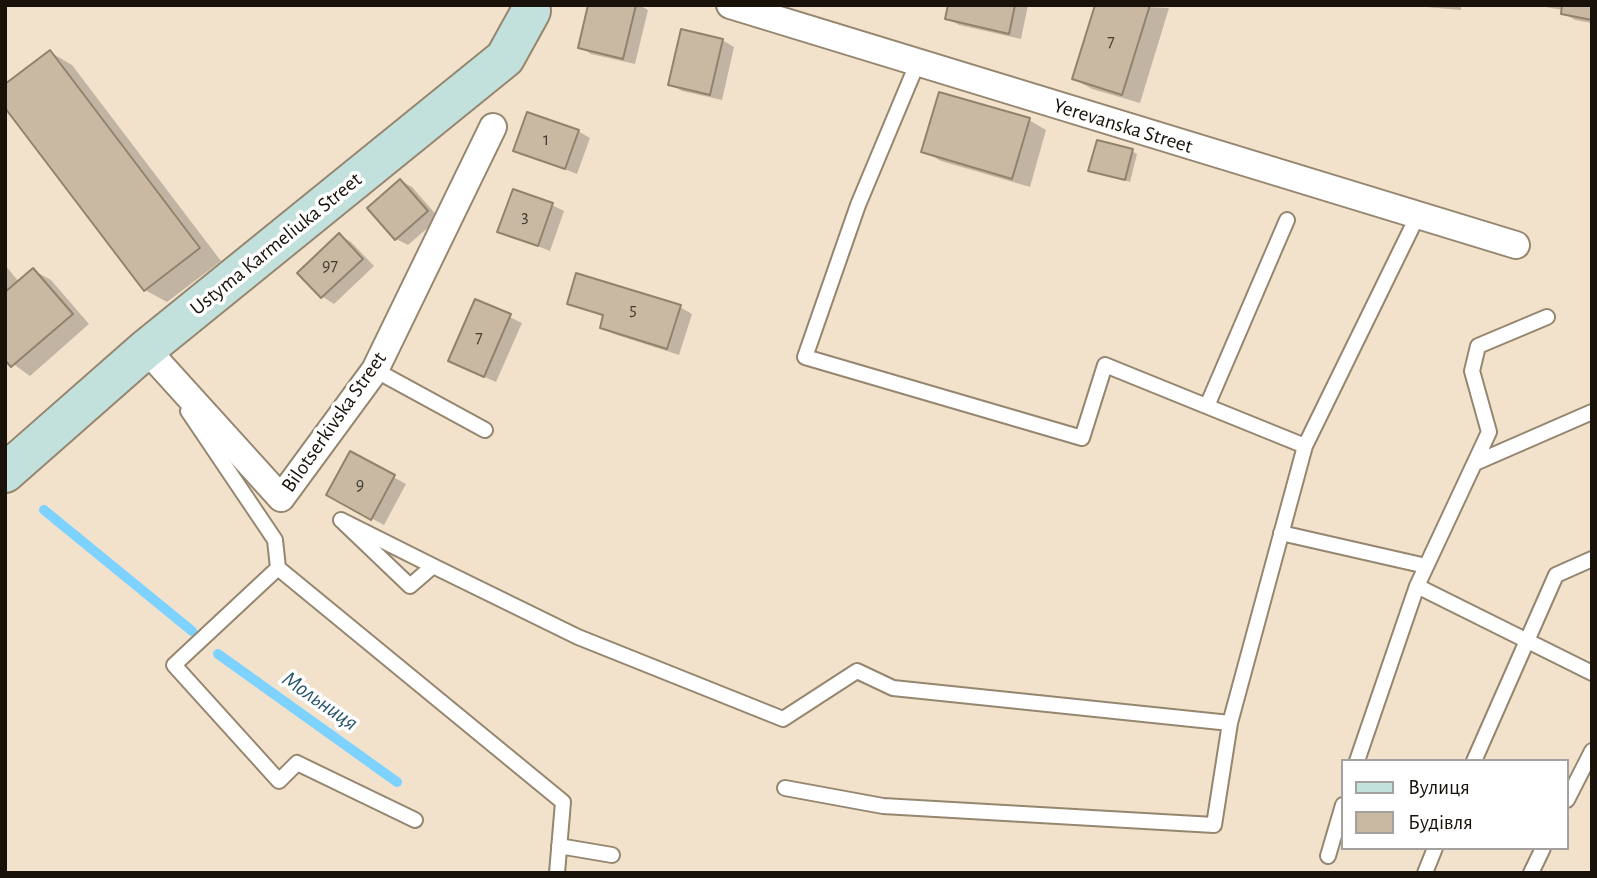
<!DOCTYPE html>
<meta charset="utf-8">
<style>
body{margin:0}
#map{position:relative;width:1597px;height:878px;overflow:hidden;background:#f3e2cb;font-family:"Alegreya Sans",sans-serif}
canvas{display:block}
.frame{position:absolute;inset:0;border:7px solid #18120a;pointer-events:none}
.legend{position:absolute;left:1341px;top:759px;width:228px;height:91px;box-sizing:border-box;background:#fff;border:2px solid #a3a09d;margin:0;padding:9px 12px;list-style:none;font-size:21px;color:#18120a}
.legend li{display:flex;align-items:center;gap:14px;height:35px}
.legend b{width:35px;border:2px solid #a3a09d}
</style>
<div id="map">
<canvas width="1597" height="878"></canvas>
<div class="frame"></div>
<ul class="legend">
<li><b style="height:9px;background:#c3e1dc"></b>Вулиця</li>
<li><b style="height:19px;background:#c9b9a2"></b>Будівля</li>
</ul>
</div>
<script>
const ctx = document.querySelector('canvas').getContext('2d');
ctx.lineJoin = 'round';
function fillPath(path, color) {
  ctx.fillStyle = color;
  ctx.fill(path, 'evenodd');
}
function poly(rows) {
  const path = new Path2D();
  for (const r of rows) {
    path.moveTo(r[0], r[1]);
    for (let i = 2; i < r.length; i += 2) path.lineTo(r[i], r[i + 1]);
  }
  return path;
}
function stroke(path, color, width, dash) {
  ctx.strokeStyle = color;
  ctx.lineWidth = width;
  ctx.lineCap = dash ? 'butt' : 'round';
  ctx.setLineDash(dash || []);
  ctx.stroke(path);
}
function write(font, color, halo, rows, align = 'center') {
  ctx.font = font + ' "Alegreya Sans",sans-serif';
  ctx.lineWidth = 7;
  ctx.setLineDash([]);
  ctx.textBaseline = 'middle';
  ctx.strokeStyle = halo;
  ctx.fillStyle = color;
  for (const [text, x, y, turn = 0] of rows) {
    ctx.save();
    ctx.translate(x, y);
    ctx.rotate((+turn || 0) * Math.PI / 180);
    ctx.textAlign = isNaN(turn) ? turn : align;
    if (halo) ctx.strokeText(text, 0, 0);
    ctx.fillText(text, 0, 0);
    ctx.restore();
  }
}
fillPath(poly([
 [589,5,639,5,648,10,635,64,591,54,580,47],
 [950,5,1028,5,1021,39,959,25,947,18],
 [1097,5,1169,8,1140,103,1092,89,1074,79],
 [1402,5,1461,5,1461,10],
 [1534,5,1592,5,1592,23,1575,20,1563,13,1563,10],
 [722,40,734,47,722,100,682,91,670,84],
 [50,52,72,65,221,261,167,302,145,290],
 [1029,120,1046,130,1030,187,941,161,923,151],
 [578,131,590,138,577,174,515,150],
 [1132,151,1137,154,1130,182,1090,170],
 [401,181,412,187,439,218,408,245,396,239],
 [552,205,564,211,550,251,499,231],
 [339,235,351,242,374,266,334,304,323,297,300,273],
 [5,265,19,282,33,270,51,280,89,324,30,376,5,358],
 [476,301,522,323,496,382,461,367],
 [569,303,680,307,692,314,679,355,614,334,602,327,605,317],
 [350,453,406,484,384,525,328,495]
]), '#0003');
stroke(poly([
 [44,510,192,631],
 [218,654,397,782]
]), '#7ed2ff', 10);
const building = poly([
 [588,5,636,5,623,59,578,48,588,5],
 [948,5,1015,5,1009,34,945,19,948,5],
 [1095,5,1150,5,1122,95,1072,79,1095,5],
 [1562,5,1592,5,1592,20,1561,14,1562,5],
 [681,29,723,39,710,95,668,85,681,29],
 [50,50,200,248,144,291,5,108,5,84,50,50],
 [939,92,1030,118,1012,179,921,152,939,92],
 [527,112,579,130,565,169,513,151,527,112],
 [1097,140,1133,149,1125,180,1088,171,1097,140],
 [400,179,428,211,395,240,367,208,400,179],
 [513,189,553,203,538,246,497,232,513,189],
 [339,233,363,259,321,298,297,273,339,233],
 [33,268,73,314,11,367,5,360,5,292,33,268],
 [576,273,681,305,667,349,600,328,603,315,567,304,576,273],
 [475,299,511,314,484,377,448,361,475,299],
 [350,451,395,475,371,520,326,495,350,451]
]);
fillPath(building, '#c9b9a2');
stroke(building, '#91826c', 2);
const lane = poly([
 [917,64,858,205,805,357,1082,438,1105,365,1305,446],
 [375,370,485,430],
 [1207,406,1287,220],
 [188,411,275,540,278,568],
 [1475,463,1592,412],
 [341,520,433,566,410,586,341,520],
 [1281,533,1426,566],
 [433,566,578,637,783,719,857,671,893,688,1230,723],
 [1417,586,1592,673],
 [1357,761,1417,586,1489,432,1472,371,1478,346,1547,317],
 [1474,761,1556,575,1592,559],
 [785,788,883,806,1214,825,1230,723,1305,446,1418,215],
 [1567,800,1592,751],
 [415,820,297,763,279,781,174,665,278,568,563,802,557,873],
 [559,846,612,855],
 [1328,856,1343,805],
 [1425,873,1435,848],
 [1531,873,1543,848]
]);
const street = poly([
 [730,5,1516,245],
 [146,349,281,498,375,370,493,127]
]);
const secondary = poly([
 [5,473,146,349,505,58,531,11,530,5]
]);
stroke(lane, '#958670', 18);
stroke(street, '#958670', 30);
stroke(secondary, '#958670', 42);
stroke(lane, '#fff', 14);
stroke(street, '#fff', 26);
stroke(secondary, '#c3e1dc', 38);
write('18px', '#443c30', null, [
 ["7",1111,42],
 ["1",546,140],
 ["3",525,217],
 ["97",330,266],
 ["5",633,310],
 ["7",479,338],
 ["9",360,485]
]);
write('21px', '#18120a', '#fff', [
 ["Yerevanska Street",1123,126,17],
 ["Ustyma Karmeliuka Street",276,244,-39],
 ["Bilotserkivska Street",334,422,-55]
]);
write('italic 23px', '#27556c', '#fff', [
 ["Мольниця",320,701,35]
]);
</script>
